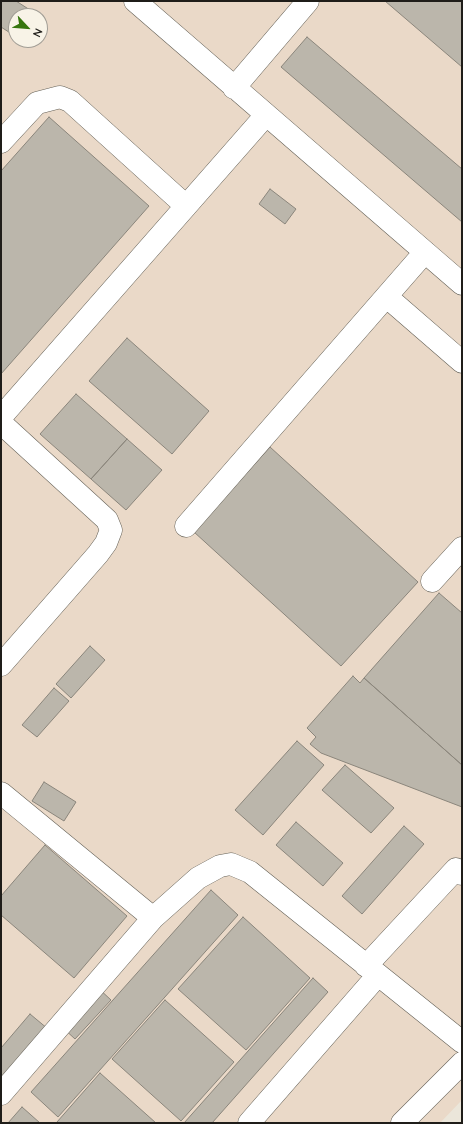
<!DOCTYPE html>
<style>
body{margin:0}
#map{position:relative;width:463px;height:1124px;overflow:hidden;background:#ebe6da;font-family:Quicksand,sans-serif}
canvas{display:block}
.frame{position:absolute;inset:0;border:2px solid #1f1d19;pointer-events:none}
.north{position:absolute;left:8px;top:8px;width:40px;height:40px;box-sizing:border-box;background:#f8f3e7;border:1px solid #a19d95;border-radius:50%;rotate:116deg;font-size:11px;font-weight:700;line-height:16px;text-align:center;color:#1f1d19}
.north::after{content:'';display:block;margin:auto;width:14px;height:18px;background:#36750e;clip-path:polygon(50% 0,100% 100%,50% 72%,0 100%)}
</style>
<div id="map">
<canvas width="463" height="1124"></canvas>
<div class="frame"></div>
<div class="north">N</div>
</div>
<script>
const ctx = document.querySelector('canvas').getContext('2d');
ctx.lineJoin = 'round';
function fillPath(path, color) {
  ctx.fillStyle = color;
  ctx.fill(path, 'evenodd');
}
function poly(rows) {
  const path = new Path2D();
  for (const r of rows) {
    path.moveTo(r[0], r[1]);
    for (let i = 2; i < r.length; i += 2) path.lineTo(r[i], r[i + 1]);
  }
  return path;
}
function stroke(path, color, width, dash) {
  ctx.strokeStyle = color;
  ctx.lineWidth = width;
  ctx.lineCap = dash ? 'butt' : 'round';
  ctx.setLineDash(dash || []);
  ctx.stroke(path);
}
fillPath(poly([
 [1,1,462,1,462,1100,440,1123,1,1123],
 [16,16,40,16,40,40,16,40]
]), '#ead9c8');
const building = poly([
 [1,1,16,1,30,10,27,16,16,16,16,34,15,36,1,27,1,1],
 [385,1,462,1,462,67,385,1],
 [307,37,462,169,462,222,281,67,307,37],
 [49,117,149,206,1,374,1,171,49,117],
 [270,189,296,209,285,224,259,204,270,189],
 [127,338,209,411,172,454,89,381,127,338],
 [76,394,127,439,91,479,40,434,76,394],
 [127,439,162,470,126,510,91,479,127,439],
 [270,447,418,582,341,666,194,532,270,447],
 [439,593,462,613,462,765,364,678,439,593],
 [90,646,105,660,71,698,56,684,90,646],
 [353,676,360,683,364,678,462,765,462,807,321,753,310,744,316,737,307,728,353,676],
 [54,688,69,701,37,737,22,725,54,688],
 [297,741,324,765,263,835,235,810,297,741],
 [345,765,394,808,371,833,322,790,345,765],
 [44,782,76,802,64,821,32,801,44,782],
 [296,822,343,863,323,886,276,845,296,822],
 [404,826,424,844,362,914,342,896,404,826],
 [45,845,127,916,74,978,1,915,1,896,45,845],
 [211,890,238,915,58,1117,31,1092,211,890],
 [243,917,310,978,246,1050,178,989,243,917],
 [313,978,328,992,212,1123,184,1123,313,978],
 [97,987,111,1000,75,1039,62,1027,97,987],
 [165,1000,234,1062,181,1121,112,1059,165,1000],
 [30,1014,48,1029,1,1083,1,1048,30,1014],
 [100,1073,156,1123,58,1123,57,1122,100,1073],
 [22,1107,40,1123,8,1123,22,1107]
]);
fillPath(building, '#bbb6ab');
stroke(building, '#8b867c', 1);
const minor = poly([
 [135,1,462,284],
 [234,88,308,1],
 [1,142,37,103,60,97,70,101,186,206],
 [387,297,462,362],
 [1,417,266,115],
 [1,423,107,520,111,530,106,543,98,554,1,665],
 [186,526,425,252],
 [432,581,462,548],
 [1,793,153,918],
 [366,966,456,869,462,874],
 [1,1094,153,918,198,878,220,866,231,864,250,872,462,1042],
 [249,1123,378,975],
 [402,1123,462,1063]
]);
stroke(minor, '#656157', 23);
stroke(minor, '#fff', 22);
</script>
